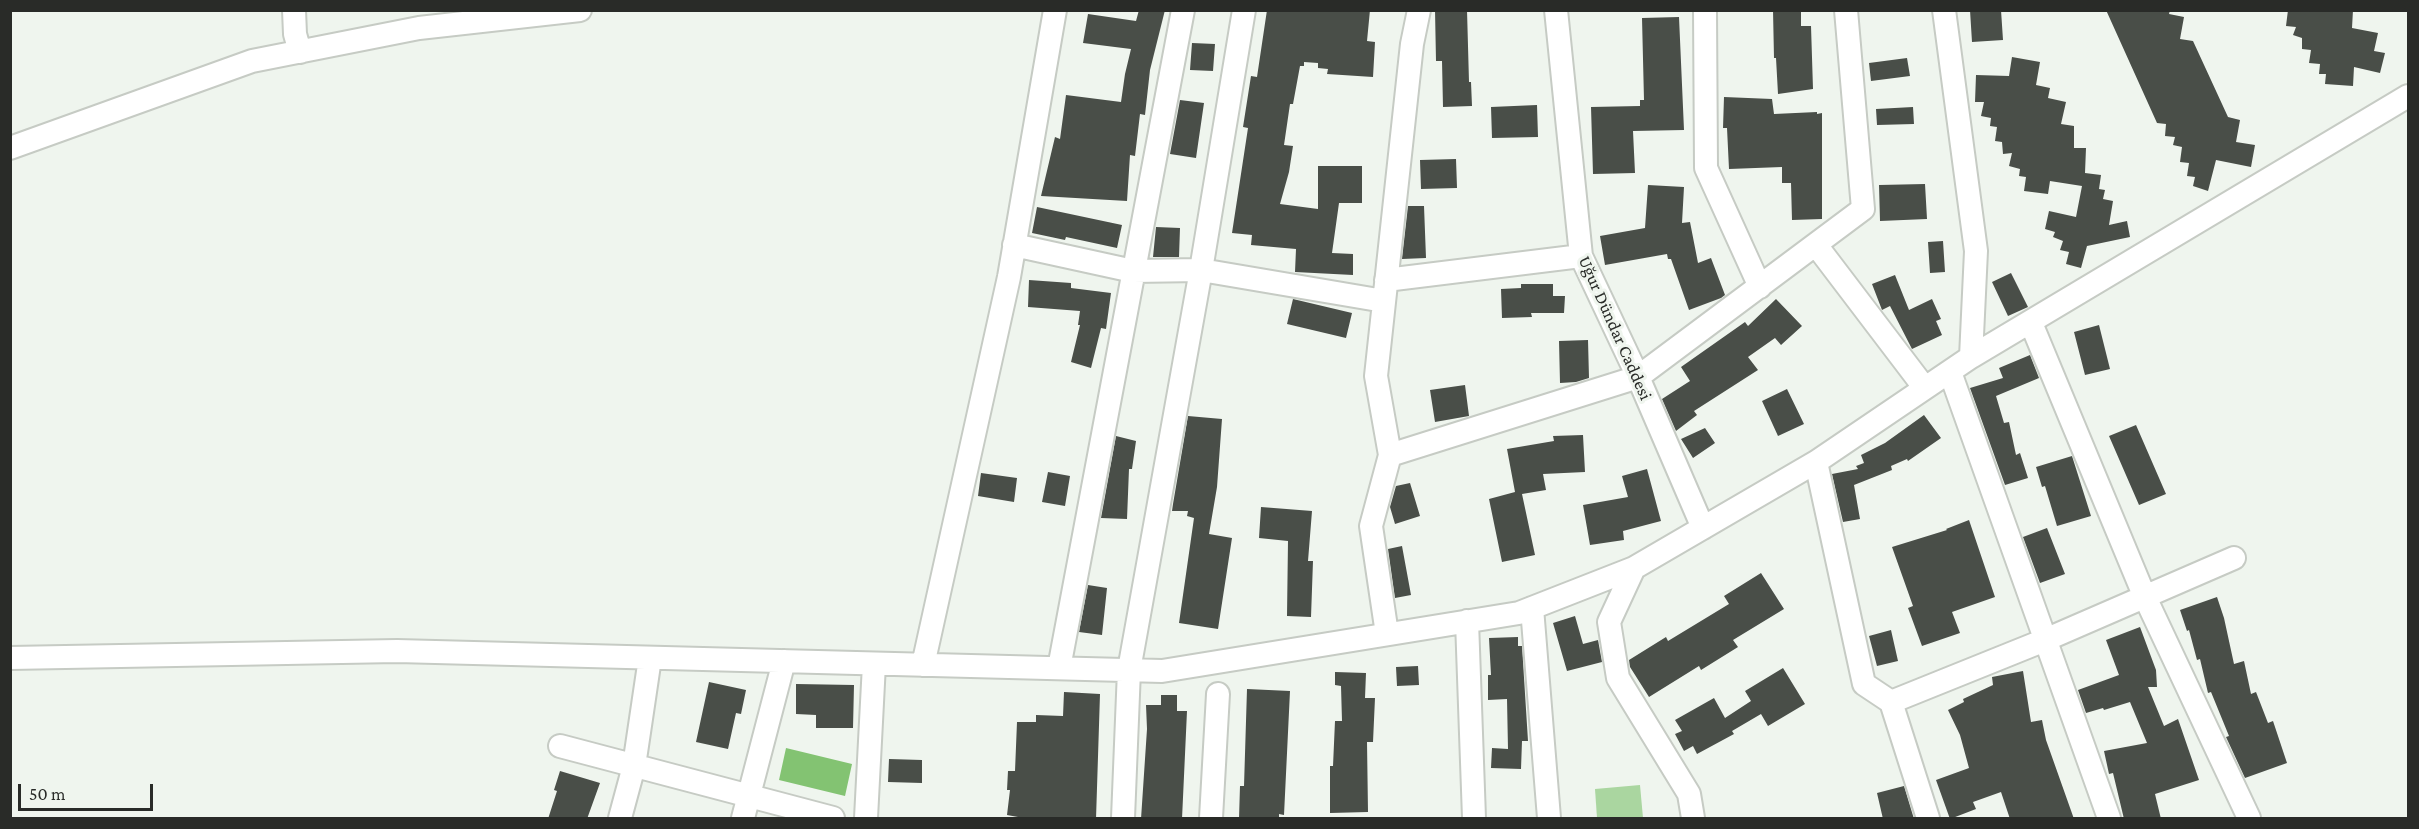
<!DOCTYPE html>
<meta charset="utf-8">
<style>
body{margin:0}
#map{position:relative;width:2419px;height:829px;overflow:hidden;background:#eff5ee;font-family:"Crimson Pro",serif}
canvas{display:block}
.frame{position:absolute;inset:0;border:12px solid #292b28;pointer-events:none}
.scale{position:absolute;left:18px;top:784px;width:135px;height:27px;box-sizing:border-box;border:3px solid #292b28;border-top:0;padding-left:8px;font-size:18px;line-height:21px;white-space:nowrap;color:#292b28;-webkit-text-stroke:4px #eff5ee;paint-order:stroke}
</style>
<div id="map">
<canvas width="2419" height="829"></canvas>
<div class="frame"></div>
<div class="scale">50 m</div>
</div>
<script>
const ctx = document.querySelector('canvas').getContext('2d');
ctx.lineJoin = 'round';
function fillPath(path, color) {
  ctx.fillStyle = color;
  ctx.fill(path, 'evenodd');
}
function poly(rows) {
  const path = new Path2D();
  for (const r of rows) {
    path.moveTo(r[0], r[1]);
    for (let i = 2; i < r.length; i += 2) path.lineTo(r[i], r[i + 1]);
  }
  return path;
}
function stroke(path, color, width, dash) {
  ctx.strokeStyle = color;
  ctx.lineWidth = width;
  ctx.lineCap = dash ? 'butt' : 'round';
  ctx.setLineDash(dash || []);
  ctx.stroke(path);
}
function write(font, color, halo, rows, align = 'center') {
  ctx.font = font + ' "Crimson Pro",serif';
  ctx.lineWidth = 6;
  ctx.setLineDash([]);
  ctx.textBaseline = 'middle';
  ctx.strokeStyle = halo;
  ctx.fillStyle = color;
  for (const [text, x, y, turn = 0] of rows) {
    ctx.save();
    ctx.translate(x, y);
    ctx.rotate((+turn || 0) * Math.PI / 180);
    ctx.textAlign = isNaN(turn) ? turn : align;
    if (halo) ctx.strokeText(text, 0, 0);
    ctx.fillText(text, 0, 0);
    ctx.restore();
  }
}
fillPath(poly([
 [1640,785,1643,818,1597,818,1595,789]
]), '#aad6a0');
fillPath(poly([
 [786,748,852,764,845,796,779,780]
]), '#83c372');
fillPath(poly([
 [1139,10,1165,10,1150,70,1145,115,1140,114,1135,156,1130,155,1127,201,1041,196,1055,137,1060,139,1066,95,1121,102,1125,74,1131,49,1083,43,1088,14,1136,21],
 [1267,10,1370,10,1367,41,1375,42,1373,77,1327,74,1328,69,1318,68,1318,63,1304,62,1304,66,1300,66,1293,104,1290,104,1284,145,1293,146,1289,172,1280,204,1318,209,1318,166,1362,166,1362,203,1339,203,1332,253,1353,254,1353,275,1295,272,1296,249,1251,245,1252,235,1232,233,1248,128,1243,127,1251,76,1257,77],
 [1435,10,1467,10,1469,82,1471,82,1472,106,1443,107,1442,61,1436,61],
 [1773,10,1801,10,1801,26,1811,26,1813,89,1778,94,1776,58,1774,58],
 [1970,10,2001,10,2003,40,1972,42],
 [2106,10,2170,10,2169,14,2184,17,2180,39,2193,41,2228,117,2240,120,2236,142,2255,145,2251,167,2216,160,2208,191,2193,186,2195,177,2187,176,2189,163,2180,162,2182,147,2173,145,2175,137,2165,136,2166,124,2157,123],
 [2288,10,2353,10,2352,28,2378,33,2374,51,2385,53,2380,73,2354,67,2353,86,2325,84,2326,74,2319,74,2320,64,2309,63,2311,50,2302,49,2302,38,2293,35,2296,27,2286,26],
 [1679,17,1684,130,1633,131,1635,173,1593,174,1591,107,1640,106,1640,100,1644,100,1642,18],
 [1192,43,1215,44,1213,71,1190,70],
 [2012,57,2040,62,2036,85,2050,88,2048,98,2066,102,2061,124,2074,126,2074,148,2086,148,2085,173,2101,175,2099,189,2105,190,2103,199,2113,201,2109,225,2127,221,2130,237,2087,246,2081,268,2066,264,2069,252,2060,250,2063,241,2053,237,2055,232,2045,229,2049,211,2076,217,2082,186,2050,181,2048,194,2024,191,2026,177,2019,176,2020,169,2009,166,2012,153,2003,154,2002,142,1995,141,1997,127,1990,126,1991,118,1981,116,1984,102,1975,102,1976,75,2009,76],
 [1907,58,1910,76,1871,81,1869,63],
 [1724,97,1772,99,1774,114,1817,112,1817,114,1822,113,1822,219,1792,220,1791,183,1782,183,1782,167,1729,169,1727,128,1723,128],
 [1180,100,1204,103,1196,158,1170,154],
 [1537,105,1538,137,1492,138,1491,107],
 [1913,107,1914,124,1877,125,1876,109],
 [1456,159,1457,188,1421,189,1420,160],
 [1925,184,1927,219,1880,221,1879,185],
 [1648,185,1684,187,1682,223,1690,222,1698,263,1711,258,1725,295,1721,298,1689,310,1671,259,1668,259,1667,254,1605,265,1600,236,1645,228],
 [1408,206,1424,206,1426,258,1402,259],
 [1037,207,1122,225,1117,248,1066,237,1065,240,1032,233],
 [1156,227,1180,228,1179,257,1153,257],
 [1943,241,1945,272,1930,273,1928,242],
 [2011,273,2028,307,2008,316,1992,282],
 [1895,275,1909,310,1932,299,1941,319,1936,321,1942,335,1912,349,1890,306,1882,310,1872,284],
 [1029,280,1071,283,1071,288,1111,293,1106,329,1101,328,1091,368,1071,362,1080,325,1078,325,1080,311,1028,307],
 [1521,284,1553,284,1553,296,1565,296,1564,313,1531,313,1532,317,1502,318,1501,289,1521,288],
 [1293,299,1352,313,1346,338,1287,324],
 [1776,299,1802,326,1781,345,1775,338,1748,357,1758,370,1694,411,1697,415,1676,431,1662,399,1690,381,1681,367,1745,322,1748,326],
 [2099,325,2110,369,2085,375,2074,332],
 [1588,340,1589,378,1576,382,1560,383,1559,341],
 [2030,355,2039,378,1996,396,2004,423,2009,422,2016,455,2020,453,2028,478,2005,485,1970,388,2003,378,1999,368],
 [1465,385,1469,416,1435,422,1430,390],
 [1787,389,1804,424,1778,436,1762,401],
 [1924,415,1941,438,1908,461,1907,459,1891,466,1892,470,1854,485,1860,519,1843,522,1832,474,1858,469,1856,466,1864,463,1861,455,1885,443],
 [1188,416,1222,419,1217,487,1209,534,1232,538,1218,629,1179,623,1194,518,1187,516,1188,511,1172,511,1173,504],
 [2136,425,2166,494,2139,505,2109,436],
 [1705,428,1715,443,1693,458,1681,439],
 [1583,435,1585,472,1543,474,1546,490,1522,494,1535,555,1502,562,1489,499,1515,492,1507,449,1554,441,1553,436],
 [1116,436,1136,441,1132,469,1129,469,1127,519,1101,518],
 [2072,456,2091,516,2057,526,2045,486,2042,487,2036,467],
 [1647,469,1661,521,1623,531,1624,540,1590,545,1583,505,1628,497,1622,476],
 [1048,472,1070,476,1065,506,1042,502],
 [981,473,1017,478,1014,502,978,496],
 [1410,483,1420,516,1395,524,1390,507,1396,486],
 [1261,507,1312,511,1308,561,1313,561,1311,617,1287,616,1288,541,1259,538],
 [1969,520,1995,597,1952,612,1960,633,1922,646,1908,608,1913,606,1892,547,1947,530,1946,529],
 [2047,528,2065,574,2040,583,2023,537],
 [1402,546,1411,595,1395,598,1388,549],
 [1761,573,1784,609,1733,640,1738,647,1701,670,1699,666,1649,697,1630,667,1629,660,1666,637,1668,641,1729,604,1724,596],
 [1088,585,1107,588,1102,635,1079,632],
 [2217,597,2224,618,2234,664,2244,661,2251,694,2256,692,2268,723,2273,721,2287,763,2245,778,2226,737,2229,736,2211,692,2208,693,2200,659,2197,660,2189,630,2187,631,2180,610],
 [1575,616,1583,644,1598,640,1602,662,1567,671,1553,623],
 [2140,627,2156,670,2157,687,2148,687,2164,726,2178,719,2199,780,2155,794,2161,819,2124,819,2113,773,2109,774,2104,751,2147,743,2130,702,2104,710,2103,708,2086,713,2078,690,2119,675,2106,640],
 [1891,630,1898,661,1877,666,1869,636],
 [1518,637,1518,646,1522,646,1528,741,1522,741,1521,769,1491,768,1492,748,1508,749,1507,699,1488,700,1488,675,1491,675,1489,638],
 [1418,666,1419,685,1397,686,1396,667],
 [1783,668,1805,704,1768,726,1761,714,1732,731,1734,734,1697,754,1693,746,1684,751,1675,734,1682,731,1675,720,1714,698,1725,718,1751,701,1745,691],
 [2023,671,2031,722,2042,720,2046,740,2074,819,2010,819,2001,792,1973,802,1976,809,1950,819,1936,780,1969,768,1960,735,1948,710,1964,702,1963,699,1993,685,1992,677],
 [1335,672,1366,673,1365,698,1375,698,1373,742,1367,742,1368,812,1330,813,1330,766,1333,766,1335,721,1342,721,1341,686,1335,685],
 [709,682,746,690,741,714,736,713,728,749,696,742],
 [796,684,854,685,853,728,816,728,816,715,796,714],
 [1247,689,1290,691,1284,815,1279,814,1279,819,1239,819,1240,786,1244,786],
 [1064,692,1100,694,1096,819,1029,819,1007,815,1010,790,1007,790,1008,771,1015,771,1017,722,1036,722,1036,715,1063,716],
 [1161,695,1177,695,1177,711,1187,711,1182,819,1141,819,1147,729,1146,705,1161,705],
 [889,759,922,760,922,783,888,782],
 [560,771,600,783,587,819,548,819,557,791,554,790],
 [1904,786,1914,819,1883,819,1877,793]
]), '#494e48');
const minor = poly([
 [294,10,295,34,300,52],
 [1556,10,1581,256,1638,377,1703,528],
 [1705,10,1706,168,1760,287],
 [1944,10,1976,251,1971,357],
 [10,148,252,61,419,28,580,10],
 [1014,245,1133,271,1201,270,1384,301],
 [1816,245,1924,387],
 [1386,280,1581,256],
 [2031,323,2144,595,2249,818],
 [1950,372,2109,818],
 [1390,455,1638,377,1863,209,1846,10],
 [1816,462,1864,684,1891,702,2045,640,2234,558],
 [1634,568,1609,622,1618,678,1689,794,1693,818],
 [1532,608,1549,818],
 [1467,621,1474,818],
 [1387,634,1371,526,1390,455,1376,376,1412,44,1419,10],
 [10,658,397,651,1162,671,1519,613,1634,568,1816,462,1971,357,2408,96],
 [923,665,1009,277,1055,10],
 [1059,668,1183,10],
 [1891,702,1928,818],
 [560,746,833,818],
 [620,818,634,766,650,658],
 [743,818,784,661],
 [866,818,874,664],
 [1123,818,1129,670,1201,270,1244,10],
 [1211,818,1218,694]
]);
stroke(minor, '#c6cbc4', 26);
stroke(minor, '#fff', 22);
write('18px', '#292b28', '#eff5ee', [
 ["Uğur Dündar Caddesi",1615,328,66]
]);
</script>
